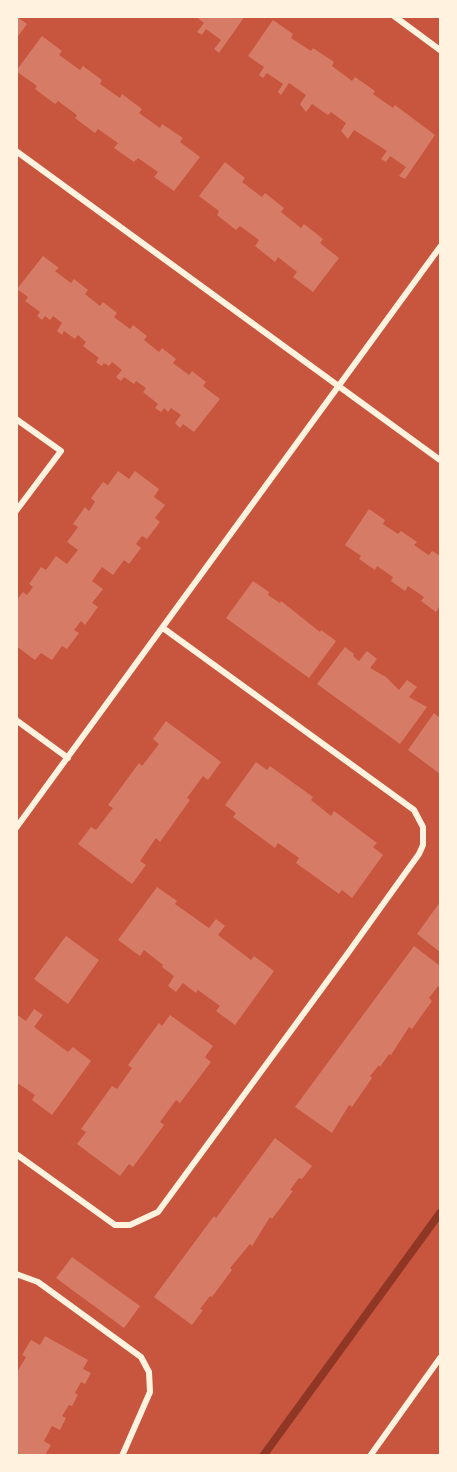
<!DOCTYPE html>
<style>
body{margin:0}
#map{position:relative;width:457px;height:1472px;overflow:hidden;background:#c8553d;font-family:"Nunito Sans",sans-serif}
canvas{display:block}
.frame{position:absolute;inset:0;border:18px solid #fff3e0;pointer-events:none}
</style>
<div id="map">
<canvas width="457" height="1472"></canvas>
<div class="frame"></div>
</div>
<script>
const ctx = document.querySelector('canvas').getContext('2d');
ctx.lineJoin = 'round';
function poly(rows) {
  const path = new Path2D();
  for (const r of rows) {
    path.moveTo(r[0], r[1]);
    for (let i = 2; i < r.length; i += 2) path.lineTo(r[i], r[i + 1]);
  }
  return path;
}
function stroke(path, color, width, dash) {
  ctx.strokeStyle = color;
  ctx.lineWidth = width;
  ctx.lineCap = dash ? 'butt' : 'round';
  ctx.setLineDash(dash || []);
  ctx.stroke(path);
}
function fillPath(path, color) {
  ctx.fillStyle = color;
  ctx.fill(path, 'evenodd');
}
stroke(poly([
 [263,1456,440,1213]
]), '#8f3625', 8);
fillPath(poly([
 [16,16,27,24,16,39],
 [195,16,245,16,219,53,214,49,221,40,206,29,202,35,197,32,204,23],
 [273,20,293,34,291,38,311,51,313,48,334,62,332,66,352,81,355,77,375,91,373,94,393,108,395,105,435,135,405,179,399,176,406,167,390,156,386,162,381,159,387,151,354,130,348,139,341,131,346,123,331,112,328,115,312,104,306,112,300,104,306,95,289,83,281,95,278,92,283,84,267,73,263,78,259,75,264,67,248,56],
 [42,36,62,51,59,55,80,70,83,66,102,80,100,84,120,98,122,94,142,109,139,113,160,128,162,124,183,138,180,142,200,157,174,191,154,177,158,172,138,158,134,162,114,148,118,143,98,129,95,133,75,118,77,115,58,101,55,104,35,89,37,86,16,71],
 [225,162,245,178,242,182,262,197,265,193,284,208,281,212,301,228,304,224,323,239,320,243,339,258,313,292,293,277,297,272,278,257,275,262,255,246,259,240,240,226,236,230,217,215,219,211,199,196],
 [43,256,59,268,55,271,71,283,74,279,88,290,85,294,100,306,103,302,117,313,114,317,130,329,133,325,147,336,144,340,159,352,162,348,176,359,173,363,189,375,192,371,206,382,203,386,220,399,194,432,183,424,180,428,175,423,181,415,171,408,168,412,164,408,161,412,155,408,158,404,143,392,146,388,136,381,134,384,124,377,121,381,116,377,122,370,112,362,109,366,104,363,102,366,96,362,99,358,83,346,86,342,78,335,75,339,64,331,62,335,57,331,62,323,53,316,50,320,45,316,42,320,37,316,40,312,25,301,28,297,17,289],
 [118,471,129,479,135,471,159,489,154,497,165,505,155,518,160,522,147,539,142,536,136,544,141,548,129,564,124,560,113,575,102,567,92,581,103,589,92,603,98,607,85,625,81,621,74,630,79,633,67,649,62,646,52,660,41,653,35,660,16,646,16,601,23,592,27,595,33,587,29,584,41,567,46,570,56,556,67,564,78,550,67,542,78,527,73,524,85,507,89,511,95,502,91,498,103,482,108,485],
 [369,509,385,520,383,524,398,534,401,531,417,542,414,545,427,554,429,555,432,551,440,556,440,608,439,607,436,612,421,601,424,597,408,586,405,591,391,581,393,577,377,566,375,570,359,559,361,556,345,545],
 [253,581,269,592,268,595,280,603,281,601,320,632,321,630,336,641,309,678,226,618],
 [345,647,354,654,353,656,359,661,367,651,377,659,370,668,386,677,399,690,407,680,417,687,409,697,427,707,400,744,317,684],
 [434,713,440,718,440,774,408,750],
 [166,721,221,762,208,780,203,776,187,798,190,800,160,842,156,838,140,861,146,865,132,884,78,844,91,827,96,830,113,808,108,805,139,763,142,766,159,744,153,739],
 [256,762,267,770,270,766,313,797,311,800,331,816,334,811,377,843,373,847,383,855,352,898,342,890,339,894,296,863,299,858,278,843,275,848,233,817,236,813,225,805],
 [157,887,177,901,175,904,209,928,216,919,220,922,225,926,218,935,251,960,254,956,274,971,235,1025,216,1011,220,1006,198,990,196,993,183,983,176,992,168,986,174,976,162,967,163,965,144,950,140,956,118,940],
 [440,902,440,952,417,934],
 [66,936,99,960,68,1004,34,979],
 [414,946,440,966,440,988,438,986,429,998,432,1001,412,1029,409,1027,391,1055,389,1054,380,1067,379,1065,370,1076,372,1078,352,1107,349,1105,332,1133,295,1107],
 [34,1009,43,1015,34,1027,68,1052,73,1047,91,1061,52,1115,32,1100,35,1095,16,1082,16,1014,26,1021],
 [170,1015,213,1046,205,1057,211,1062,180,1103,176,1100,160,1122,164,1125,133,1167,129,1164,120,1176,77,1144,86,1132,81,1129,112,1086,117,1089,132,1068,128,1065,159,1023,162,1026],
 [275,1138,312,1166,302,1179,299,1178,290,1190,293,1191,272,1219,270,1217,252,1246,250,1244,230,1268,232,1270,212,1297,210,1296,200,1309,203,1310,192,1325,154,1297,214,1216,216,1218],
 [72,1257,140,1306,124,1328,56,1278],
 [45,1336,88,1360,83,1369,91,1373,85,1384,81,1382,75,1393,78,1395,72,1406,69,1405,62,1416,66,1418,60,1430,52,1426,44,1441,51,1445,45,1455,16,1455,16,1374,26,1357,22,1355,31,1340,40,1345]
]), '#d67c66');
stroke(poly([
 [394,16,440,50],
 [16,151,440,460],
 [16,419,61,451,16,511],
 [16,720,68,758],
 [16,828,440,247],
 [16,1154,115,1225,130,1225,158,1212,348,953,419,854,423,845,423,827,414,810,163,628],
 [16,1274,38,1282,141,1357,149,1372,150,1392,122,1456],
 [370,1456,440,1358]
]), '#fff3e0', 6);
</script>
